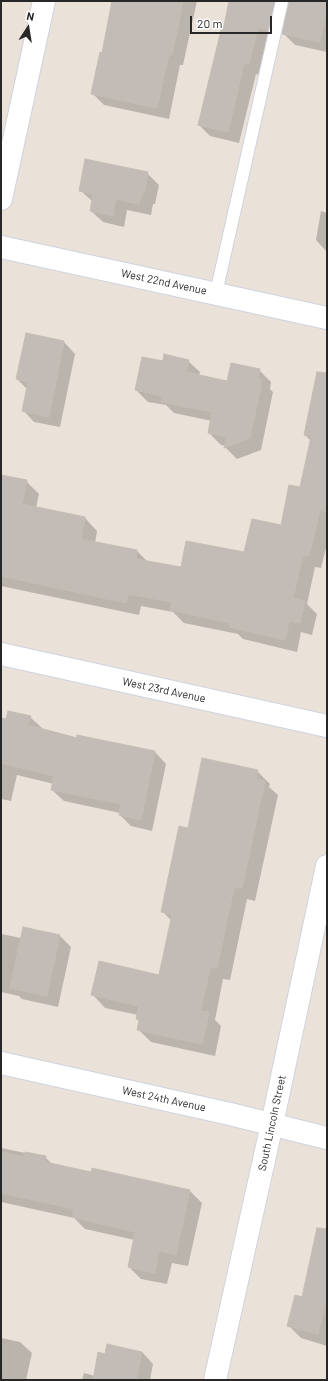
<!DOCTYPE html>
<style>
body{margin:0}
#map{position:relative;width:328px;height:1381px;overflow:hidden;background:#eae1d9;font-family:Barlow,sans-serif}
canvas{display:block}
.frame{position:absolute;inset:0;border:2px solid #272727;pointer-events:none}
.north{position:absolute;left:8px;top:8px;width:40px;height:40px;-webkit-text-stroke:3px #fff;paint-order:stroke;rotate:12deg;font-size:11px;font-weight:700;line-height:16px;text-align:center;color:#272727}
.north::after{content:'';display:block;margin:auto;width:14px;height:18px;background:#272727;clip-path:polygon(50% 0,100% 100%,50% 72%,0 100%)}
.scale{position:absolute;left:190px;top:16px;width:82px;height:18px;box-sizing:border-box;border:2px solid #272727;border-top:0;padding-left:5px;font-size:12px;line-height:14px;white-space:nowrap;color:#272727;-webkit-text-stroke:3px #fff;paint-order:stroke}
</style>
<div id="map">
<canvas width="328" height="1381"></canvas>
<div class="frame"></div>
<div class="north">N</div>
<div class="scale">20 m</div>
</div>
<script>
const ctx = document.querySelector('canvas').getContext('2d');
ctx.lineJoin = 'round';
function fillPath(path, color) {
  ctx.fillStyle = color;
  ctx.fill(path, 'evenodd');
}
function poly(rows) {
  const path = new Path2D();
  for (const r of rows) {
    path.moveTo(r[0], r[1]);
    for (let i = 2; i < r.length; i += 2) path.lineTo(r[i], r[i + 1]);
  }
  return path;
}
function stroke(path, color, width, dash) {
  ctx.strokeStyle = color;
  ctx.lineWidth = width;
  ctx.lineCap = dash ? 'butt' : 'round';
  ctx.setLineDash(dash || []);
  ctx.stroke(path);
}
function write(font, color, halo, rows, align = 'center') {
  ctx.font = font + ' Barlow,sans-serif';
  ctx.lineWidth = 3;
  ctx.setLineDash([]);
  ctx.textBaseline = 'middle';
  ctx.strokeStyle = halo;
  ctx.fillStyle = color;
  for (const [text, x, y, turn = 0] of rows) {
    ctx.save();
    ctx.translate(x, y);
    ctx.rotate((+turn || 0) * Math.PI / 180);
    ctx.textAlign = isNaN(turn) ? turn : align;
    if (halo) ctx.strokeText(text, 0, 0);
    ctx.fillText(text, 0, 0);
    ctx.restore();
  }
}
fillPath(poly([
 [114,1,197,1,183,65,180,65,169,119,104,105,92,93,103,54],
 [230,1,327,1,327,52,295,45,283,33,286,22,284,22,279,41,260,75,256,74,239,143,210,136,199,125,225,28],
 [147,173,159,185,155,204,153,204,151,215,127,210,124,227,103,222,91,211,93,202,80,190],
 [321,211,327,213,327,252,316,240],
 [26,334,64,342,75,354,60,427,34,422,23,410,27,389,17,379],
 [188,361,200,372,199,376,228,382,259,370,271,382,270,389,273,392,261,450,237,459,226,448,226,446,221,445,209,433,212,421,174,413,166,405,148,402,136,390,164,362],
 [327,390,327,544,321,568,315,567,307,604,317,614,312,635,301,632,297,652,243,639,238,634,184,623,173,612,141,606,139,615,1,586,1,476,26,481,39,494,36,508,85,518,97,531,95,543,137,551,148,562,182,568,245,553,282,526,301,488,311,441,305,435],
 [30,717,42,728,41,730,77,739,155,752,166,764,152,831,131,826,120,815,120,813,64,801,52,790,54,784,17,775,11,801,1,799,1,719,7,720],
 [257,771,270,784,269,787,278,795,255,901,247,899,230,980,223,979,215,1020,221,1026,215,1056,151,1042,138,1029,140,1022,137,1019,138,1015,105,1008,93,995,160,976,172,921,162,911,188,829],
 [1,934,21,938,60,936,71,947,58,1007,22,999,19,996,1,992],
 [1,1148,45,1157,53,1165,190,1191,202,1203,188,1266,172,1263,167,1284,141,1279,129,1267,135,1240,85,1229,74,1218,1,1202],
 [327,1237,327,1346,301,1338,288,1325,303,1299],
 [1,1338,20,1342,32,1353,26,1380,1,1380],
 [142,1352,153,1364,150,1380,82,1380,84,1373,95,1376,106,1355]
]), '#0003');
const building = poly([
 [112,1,183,1,172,55,169,54,157,108,91,94,100,52,102,53,112,1],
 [229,1,274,1,268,30,258,28,249,64,244,63,228,132,198,125,222,26,224,26,229,1],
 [289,1,327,1,327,11,320,42,282,34,289,1],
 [85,159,148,172,144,193,142,193,139,204,116,199,113,216,90,211,93,194,79,191,85,159],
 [26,333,64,341,49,417,22,411,28,382,16,379,26,333],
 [164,354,189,360,186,372,227,381,231,363,260,369,258,379,262,380,250,438,224,448,227,437,208,433,212,412,161,402,163,396,135,390,142,357,163,361,164,354],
 [317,372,327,373,327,512,320,510,309,556,303,555,293,598,305,601,300,623,289,621,285,640,229,627,230,623,170,610,172,602,128,594,126,603,1,576,1,475,27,480,22,504,85,517,81,539,137,550,136,559,181,567,186,541,244,552,252,519,281,525,289,485,300,487,311,437,304,435,317,372],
 [8,711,31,716,28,725,77,738,77,735,155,751,141,820,119,815,121,804,51,790,54,776,1,763,1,718,6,719,8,711],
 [202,758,258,770,256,779,265,781,242,888,234,887,217,968,210,967,201,1011,209,1012,202,1044,137,1030,139,1020,136,1019,139,1006,91,995,99,961,159,975,172,914,161,912,179,826,188,828,202,758],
 [23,927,60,935,47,996,10,988,23,927],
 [1,1152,24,1157,25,1152,46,1156,45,1162,91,1172,92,1168,190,1190,176,1255,159,1251,155,1273,128,1267,135,1232,72,1217,74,1209,1,1193,1,1152],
 [317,1228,327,1229,327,1297,318,1334,287,1326,295,1295,302,1297,317,1228],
 [107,1344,142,1352,136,1380,93,1380,98,1352,105,1354,107,1344]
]);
fillPath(building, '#c2bbb6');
stroke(building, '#c5bdb3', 1);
const service = poly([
 [216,293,282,1]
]);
const minor = poly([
 [1,199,44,1],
 [1,247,327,318],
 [1,654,327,726],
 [1,1063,230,1114,327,1138]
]);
const tertiary = poly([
 [215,1380,272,1124,327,866]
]);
stroke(service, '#cfd3e0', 14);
stroke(minor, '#cfd3e0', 24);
stroke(tertiary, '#cfd3e0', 24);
stroke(service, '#fff', 12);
stroke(minor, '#fff', 22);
stroke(tertiary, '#fff', 22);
write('11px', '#272727', '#fff', [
 ["West 22nd Avenue",164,282,12],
 ["West 23rd Avenue",164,690,12],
 ["West 24th Avenue",164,1099,12],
 ["South Lincoln Street",272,1123,-78]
]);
</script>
